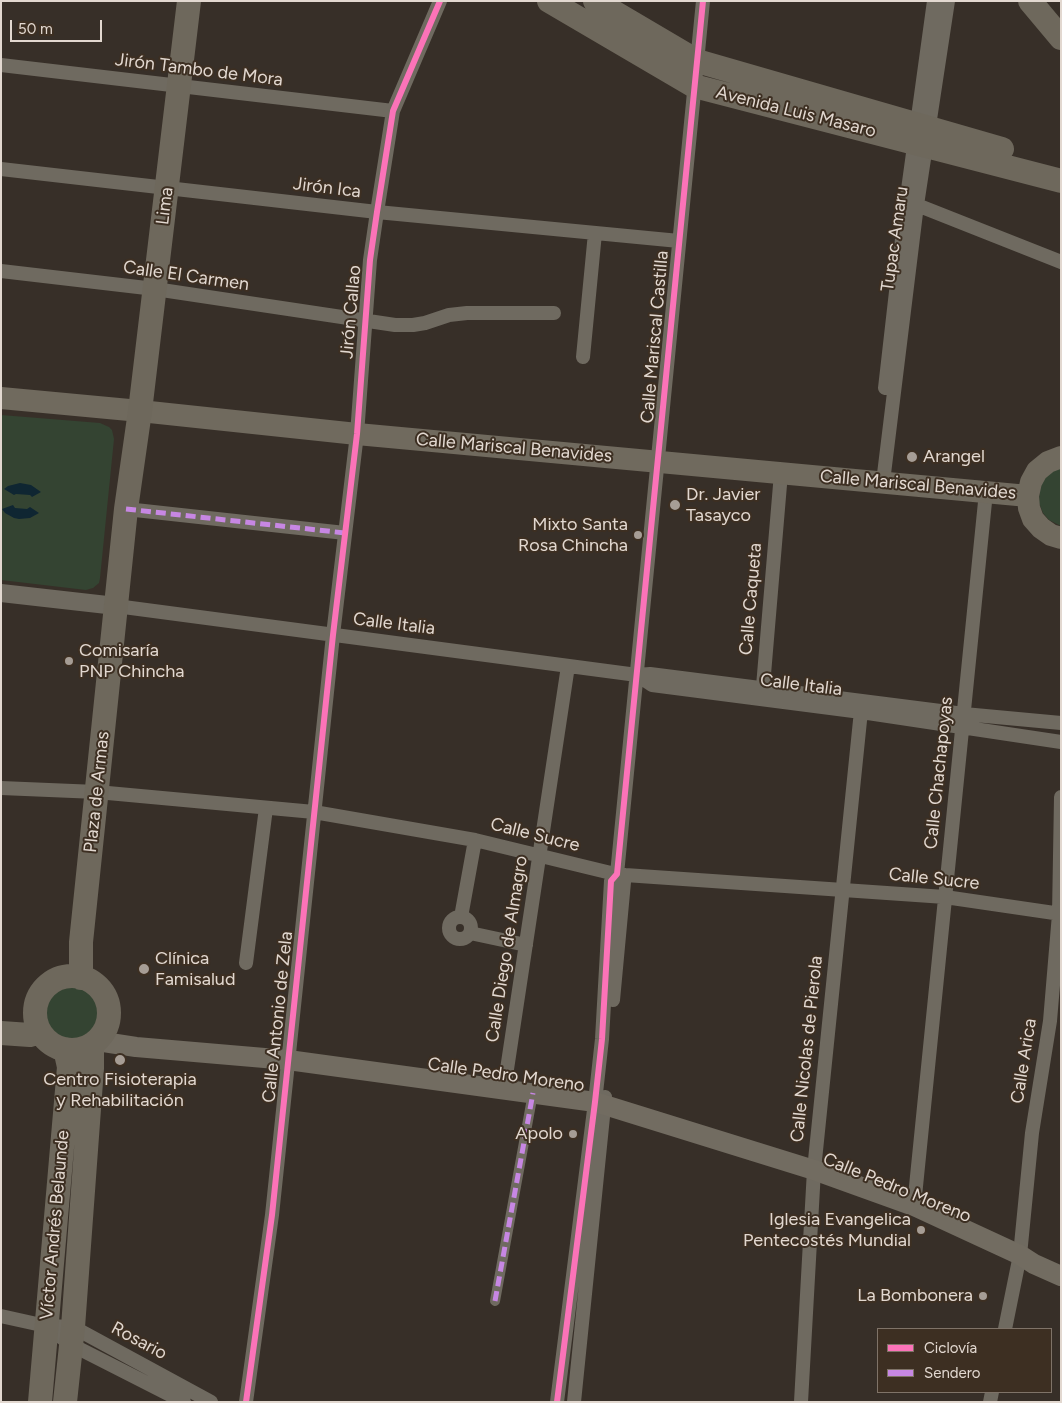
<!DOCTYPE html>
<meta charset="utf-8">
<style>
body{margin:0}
#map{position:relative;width:1062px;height:1403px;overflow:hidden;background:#372f28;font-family:Figtree,sans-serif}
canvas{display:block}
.frame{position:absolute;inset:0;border:2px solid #e2d8d0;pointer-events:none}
.legend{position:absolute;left:877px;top:1328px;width:175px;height:65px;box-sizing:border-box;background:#3d2f22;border:1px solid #7f7368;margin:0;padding:6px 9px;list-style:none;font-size:15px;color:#e2d8d0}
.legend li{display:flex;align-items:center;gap:10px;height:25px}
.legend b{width:25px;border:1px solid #7f7368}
.scale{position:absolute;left:10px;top:20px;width:92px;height:22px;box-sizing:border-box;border:2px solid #e2d8d0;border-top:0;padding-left:6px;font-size:15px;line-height:18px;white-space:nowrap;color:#e2d8d0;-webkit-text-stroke:4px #3d2f22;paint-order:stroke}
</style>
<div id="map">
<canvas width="1062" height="1403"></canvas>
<div class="frame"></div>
<ul class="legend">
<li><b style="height:6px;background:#fb73b8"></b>Ciclovía</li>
<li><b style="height:6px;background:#c787e3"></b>Sendero</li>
</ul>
<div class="scale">50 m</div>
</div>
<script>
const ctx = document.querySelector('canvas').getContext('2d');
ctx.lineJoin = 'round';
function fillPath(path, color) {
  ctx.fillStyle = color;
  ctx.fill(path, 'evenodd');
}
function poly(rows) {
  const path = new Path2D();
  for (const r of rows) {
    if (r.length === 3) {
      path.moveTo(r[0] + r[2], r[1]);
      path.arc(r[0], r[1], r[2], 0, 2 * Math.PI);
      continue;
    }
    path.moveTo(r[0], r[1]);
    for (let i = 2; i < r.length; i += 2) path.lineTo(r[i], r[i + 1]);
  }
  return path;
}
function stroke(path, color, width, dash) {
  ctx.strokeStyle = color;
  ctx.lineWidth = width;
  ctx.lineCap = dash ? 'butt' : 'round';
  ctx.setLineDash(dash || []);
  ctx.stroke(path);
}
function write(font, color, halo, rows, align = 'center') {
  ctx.font = font + ' Figtree,sans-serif';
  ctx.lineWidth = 4;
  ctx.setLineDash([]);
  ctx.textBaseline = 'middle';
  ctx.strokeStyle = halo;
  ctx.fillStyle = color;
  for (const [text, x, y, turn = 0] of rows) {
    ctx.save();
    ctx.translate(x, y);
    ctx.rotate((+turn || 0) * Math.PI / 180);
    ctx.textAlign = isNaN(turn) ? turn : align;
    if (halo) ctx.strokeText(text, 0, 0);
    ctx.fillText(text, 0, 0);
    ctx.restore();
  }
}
fillPath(poly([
 [1,415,100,423,109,427,112,430,114,439,100,578,99,583,93,588,86,590,1,580],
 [1061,465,1061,526,1049,520,1043,513,1039,503,1040,483,1045,475],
 [72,1013,29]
]), '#344432');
fillPath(poly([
 [20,483,31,485,41,492,32,497,30,495,16,494,14,495,4,489,8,486],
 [13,505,15,508,27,509,30,507,39,513,30,518,19,519,14,518,5,513,2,509]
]), '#0f2632');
stroke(poly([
 [495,1301,533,1093]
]), '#6f6a60', 10);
stroke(poly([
 [1,65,393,111],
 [1,169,377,212,679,241],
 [909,204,917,205,1061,262],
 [1,271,155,289,395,325,413,325,425,323,449,315,467,313,554,313],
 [583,357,595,233],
 [885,388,906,204,934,1],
 [883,482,917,205,948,1],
 [126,509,345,533],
 [116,606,637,675,650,674,964,714,1061,723],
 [637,675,652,685,861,712,1061,742],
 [762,698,781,473],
 [1,788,97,792,314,812,475,840,611,873,625,875,945,897,1061,914],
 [461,917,475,840],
 [460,928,11],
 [470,933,526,945],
 [246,963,266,808],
 [613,1000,624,882,617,874],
 [504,1089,568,666],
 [914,1206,986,492],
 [1,1316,46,1326,73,1327,211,1402],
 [46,1326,70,1344,184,1402],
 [1005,1329,1020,1255,1032,1133,1050,1021,1059,914,1061,797],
 [246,1402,272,1215,333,635,357,434,370,260,377,212,393,111,440,1],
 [557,1402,595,1102,602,1039,611,881,617,874,703,1],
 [574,1402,605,1097],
 [801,1402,814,1170,862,701],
 [990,1402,992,1392]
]), '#6f6a60', 14);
stroke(poly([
 [1,593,116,606]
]), '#6f6a60', 18);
stroke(poly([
 [97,1041,136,1047,288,1060,595,1102,814,1170,914,1206,1020,1255,1034,1264,1061,1276]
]), '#726c61', 20);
stroke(poly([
 [1,398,140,411,357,434,1028,496],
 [1061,457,1048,462,1037,471,1031,482,1028,496,1029,508,1033,519,1041,528,1051,535,1061,538]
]), '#706a5e', 22);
stroke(poly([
 [549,1,694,86,1061,181],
 [595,1,697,61,1002,149],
 [1030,1,1061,38],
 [72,1013,37],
 [81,978,81,942,126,509,140,411,189,1],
 [1,1033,30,1035,40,1032],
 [40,1402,69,1067,65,1049],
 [65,1402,73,1327,92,1068,92,1044]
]), '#6e685c', 24);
stroke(poly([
 [126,509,345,533],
 [495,1301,533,1093]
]), '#c787e3', 5, [10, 5]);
stroke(poly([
 [246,1402,272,1215,333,635,357,434,370,260,377,212,393,111,440,1],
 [557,1402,595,1102,602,1039,611,881,617,874,703,1]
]), '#fb73b8', 6);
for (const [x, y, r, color] of [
 [912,457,6,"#a69d95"],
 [675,505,6,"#a69d95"],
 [638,535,5,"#a69d95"],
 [69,661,5,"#a69d95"],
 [144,969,6,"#a69d95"],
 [120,1060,6,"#a69d95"],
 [573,1134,5,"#a69d95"],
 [921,1230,5,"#a69d95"],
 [983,1296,5,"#a69d95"]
]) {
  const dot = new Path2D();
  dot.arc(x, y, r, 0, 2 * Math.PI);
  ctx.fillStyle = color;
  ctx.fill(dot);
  stroke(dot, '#3d2f22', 2);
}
write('18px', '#e2d8d0', '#3d2f22', [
 ["Jirón Tambo de Mora",199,70,7],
 ["Avenida Luis Masaro",796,112,14],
 ["Jirón Ica",327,188,7],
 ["Lima",165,206,-83],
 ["Tupac Amaru",895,239,-82],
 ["Calle El Carmen",186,276,8],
 ["Jirón Callao",351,312,-85],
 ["Calle Mariscal Castilla",655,337,-85],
 ["Calle Mariscal Benavides",514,448,5],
 ["Calle Mariscal Benavides",918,485,5],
 ["Calle Caqueta",751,599,-85],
 ["Calle Italia",394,624,7],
 ["Calle Italia",801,685,7],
 ["Calle Chachapoyas",939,773,-84],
 ["Plaza de Armas",97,792,-84],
 ["Calle Sucre",535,835,14],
 ["Calle Sucre",934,879,6],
 ["Calle Diego de Almagro",507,949,-81],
 ["Calle Antonio de Zela",278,1017,-84],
 ["Calle Nicolas de Pierola",807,1049,-84],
 ["Calle Arica",1024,1061,-81],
 ["Calle Pedro Moreno",506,1075,8],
 ["Calle Pedro Moreno",897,1188,22],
 ["Víctor Andrés Belaunde",55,1225,-85],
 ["Rosario",139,1341,28]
]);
write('18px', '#e2d8d0', '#3d2f22', [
 ["Arangel",923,457],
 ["Dr. Javier",686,495],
 ["Tasayco",686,516],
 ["Mixto Santa",628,525,"right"],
 ["Rosa Chincha",628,546,"right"],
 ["Comisaría",79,651],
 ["PNP Chincha",79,672],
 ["Clínica",155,959],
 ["Famisalud",155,980],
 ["Centro Fisioterapia",120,1080,"center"],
 ["y Rehabilitación",120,1101,"center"],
 ["Apolo",563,1134,"right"],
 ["Iglesia Evangelica",911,1220,"right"],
 ["Pentecostés Mundial",911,1241,"right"],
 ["La Bombonera",973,1296,"right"]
], 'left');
</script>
